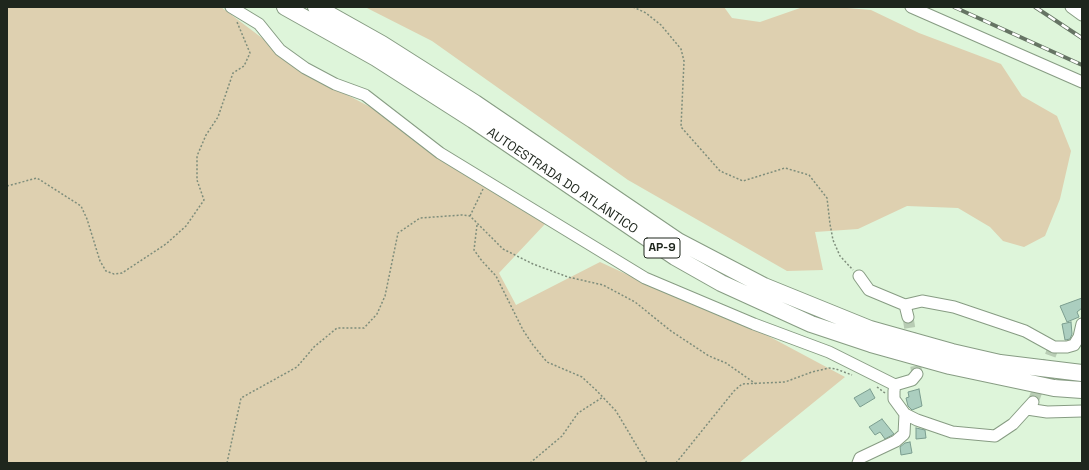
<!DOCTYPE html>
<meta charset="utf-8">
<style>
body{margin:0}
#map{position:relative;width:1089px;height:470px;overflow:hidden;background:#def5da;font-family:"Space Grotesk",sans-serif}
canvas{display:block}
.frame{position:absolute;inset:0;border:8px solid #1e261d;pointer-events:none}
</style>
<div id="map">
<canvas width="1089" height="470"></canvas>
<div class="frame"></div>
</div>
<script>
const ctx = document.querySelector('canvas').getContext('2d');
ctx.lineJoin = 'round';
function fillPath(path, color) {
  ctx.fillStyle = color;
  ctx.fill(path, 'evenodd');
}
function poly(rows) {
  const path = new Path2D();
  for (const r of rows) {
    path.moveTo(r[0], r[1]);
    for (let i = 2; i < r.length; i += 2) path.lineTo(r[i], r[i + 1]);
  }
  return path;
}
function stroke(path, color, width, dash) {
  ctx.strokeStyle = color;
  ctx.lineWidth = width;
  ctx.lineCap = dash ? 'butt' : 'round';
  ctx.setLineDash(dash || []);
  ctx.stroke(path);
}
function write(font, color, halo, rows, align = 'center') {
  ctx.font = font + ' "Space Grotesk",sans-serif';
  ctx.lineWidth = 3;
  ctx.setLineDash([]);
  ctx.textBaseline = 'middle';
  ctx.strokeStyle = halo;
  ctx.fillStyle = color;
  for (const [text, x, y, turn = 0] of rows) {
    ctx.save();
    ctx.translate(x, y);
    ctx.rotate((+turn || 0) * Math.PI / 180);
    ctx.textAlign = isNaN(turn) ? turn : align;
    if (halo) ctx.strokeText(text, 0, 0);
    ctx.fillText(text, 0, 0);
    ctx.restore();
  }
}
fillPath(poly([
 [7,7,221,7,315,78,374,109,445,163,545,224,499,273,516,305,600,262,674,296,744,323,845,377,739,463,7,463],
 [365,7,724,7,732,18,760,22,803,7,835,7,871,10,919,33,1001,64,1022,96,1057,116,1071,151,1060,199,1045,236,1024,247,1003,241,990,227,958,208,907,206,858,229,815,232,823,270,787,271,628,180,432,41]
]), '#ded0b0');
const building = poly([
 [1082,298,1082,308,1077,312,1079,317,1067,322,1060,306,1082,298],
 [1071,322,1072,334,1070,339,1065,340,1062,324,1071,322],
 [870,389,875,398,860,407,854,398,870,389],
 [919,389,922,406,912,410,908,406,906,398,909,397,908,392,919,389],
 [882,419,894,434,885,439,880,432,875,435,869,427,882,419],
 [916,428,925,430,926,438,916,439,916,428],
 [910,442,912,453,901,455,900,447,905,443,910,442]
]);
fillPath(building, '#abcebf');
stroke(building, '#7b9d8f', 1);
stroke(poly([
 [908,317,917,374],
 [1033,402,1052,351]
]), '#b8ccb4', 11, [11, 5.5]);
const minor = poly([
 [231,7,259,24,280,50,305,68,335,84,365,95,440,153,645,278,754,324,829,352,895,385],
 [911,7,1082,82],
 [1071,7,1082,15],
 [859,276,869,290,905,305,922,301,954,307,1025,331,1054,347],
 [905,305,908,317],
 [1054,347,1067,347,1074,345,1079,337,1082,324],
 [1027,409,1047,412,1082,411],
 [905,414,917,420,952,432,995,436,1013,424,1033,402],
 [858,463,860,458,896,441,904,434,905,414,894,399,894,391,895,385,912,380,917,374]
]);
const highway = poly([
 [285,7,376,58,473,120,675,257,721,283,811,324,871,344,950,366,1054,388,1082,390],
 [316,7,382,44,475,103,678,241,764,286,870,329,952,352,1000,363,1082,373]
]);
stroke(minor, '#879c83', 13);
stroke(highway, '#879c83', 18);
stroke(poly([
 [633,7,646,13,661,25,681,49,684,61,681,127,720,171,743,181,785,168,809,175,827,198,830,224,833,240,840,256,853,270],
 [7,186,37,178,81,206,87,219,100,261,106,271,114,274,122,273,166,244,186,226,204,200,197,180,197,156,206,135,218,117,233,73,244,66,250,53,237,22],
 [470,216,483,189],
 [477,225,474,250,482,261,496,276,523,330,533,345,547,362,582,377,597,391,616,411,647,463],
 [877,387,885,393],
 [227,463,241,398,297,367,314,347,337,328,364,328,377,314,385,296,398,233,420,218,462,215,470,216,503,249,533,264,568,277,603,285,635,302,671,331,709,356,726,363,756,384],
 [530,463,562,436,578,413,603,397],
 [676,463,734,391,742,384,785,382,812,372,829,368,836,369,852,375]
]), '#7e8d7b', 1.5, [2, 2]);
stroke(minor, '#fff', 11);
stroke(highway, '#fff', 16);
const rail = poly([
 [954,7,1082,65],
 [1035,7,1082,38]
]);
stroke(rail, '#667464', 4);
stroke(rail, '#fff', 2.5, [8]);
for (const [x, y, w] of [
 [662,248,36]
]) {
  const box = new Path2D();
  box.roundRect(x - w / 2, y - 10, w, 20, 3);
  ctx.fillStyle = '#fff';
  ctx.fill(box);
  stroke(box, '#1e261d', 1);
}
write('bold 12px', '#1e261d', null, [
 ["AP-9",662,248]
]);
write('13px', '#1e261d', '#fff', [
 ["AUTOESTRADA DO ATLÁNTICO",562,181,34]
]);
</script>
